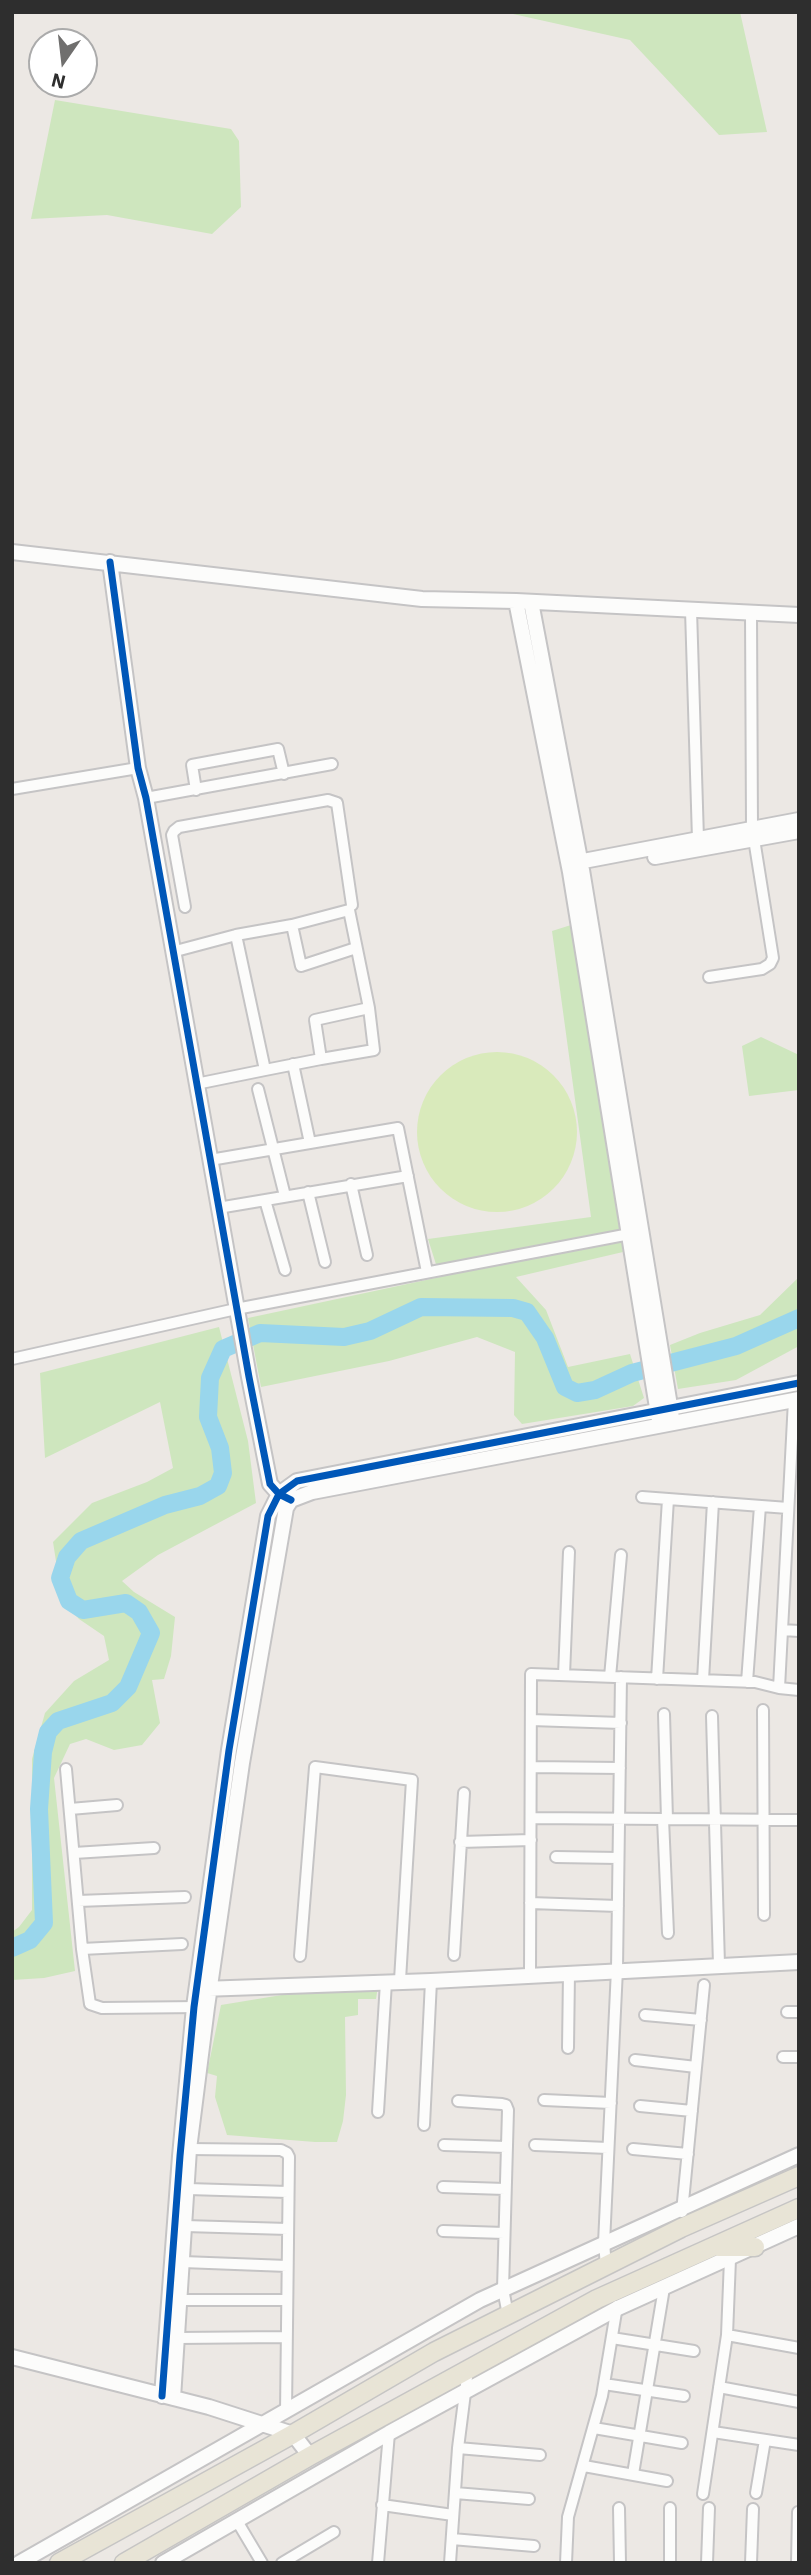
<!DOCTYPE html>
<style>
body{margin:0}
#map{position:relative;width:811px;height:2575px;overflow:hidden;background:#ece8e4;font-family:"IBM Plex Sans",sans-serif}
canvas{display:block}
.frame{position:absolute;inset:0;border:14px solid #2e2e2e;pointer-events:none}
.north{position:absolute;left:28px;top:28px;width:70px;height:70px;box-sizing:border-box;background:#fff;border:2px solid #ababab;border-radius:50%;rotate:194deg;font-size:19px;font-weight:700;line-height:28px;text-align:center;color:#2e2e2e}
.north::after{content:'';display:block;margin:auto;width:24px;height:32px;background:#706f6e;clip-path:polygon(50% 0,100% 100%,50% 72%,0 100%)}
</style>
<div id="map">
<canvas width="811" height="2575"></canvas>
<div class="frame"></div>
<div class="north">N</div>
</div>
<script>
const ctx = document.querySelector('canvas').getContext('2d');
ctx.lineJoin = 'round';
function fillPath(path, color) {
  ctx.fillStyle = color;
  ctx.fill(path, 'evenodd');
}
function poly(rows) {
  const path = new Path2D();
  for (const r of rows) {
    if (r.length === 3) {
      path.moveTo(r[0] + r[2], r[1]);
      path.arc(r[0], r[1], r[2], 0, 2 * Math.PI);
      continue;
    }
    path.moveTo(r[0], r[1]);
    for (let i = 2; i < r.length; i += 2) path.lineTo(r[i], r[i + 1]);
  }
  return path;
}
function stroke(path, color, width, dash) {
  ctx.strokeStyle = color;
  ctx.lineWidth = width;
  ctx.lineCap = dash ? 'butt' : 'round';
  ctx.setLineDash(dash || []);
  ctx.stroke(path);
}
fillPath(poly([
 [504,12,740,12,767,132,719,135,630,40],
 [55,100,231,129,239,141,241,207,212,234,107,215,31,219],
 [571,925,623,1252,516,1277,546,1310,568,1367,630,1354,644,1398,633,1406,522,1424,514,1415,515,1352,477,1337,389,1361,261,1387,248,1318,440,1277,428,1239,591,1217,552,931],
 [761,1037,799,1055,799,1090,749,1096,742,1046],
 [799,1277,799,1346,736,1380,678,1389,670,1345,700,1333,760,1315],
 [219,1327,248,1441,256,1503,158,1555,122,1581,134,1592,175,1617,171,1656,164,1679,152,1680,160,1723,142,1745,114,1750,86,1739,70,1744,54,1778,75,1971,44,1978,12,1980,12,1932,19,1927,32,1910,32,1759,45,1713,74,1681,109,1660,104,1636,79,1619,62,1600,53,1542,92,1503,147,1482,173,1468,160,1402,45,1458,40,1373],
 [378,1986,376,1999,358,1999,358,2015,345,2017,346,2095,343,2121,337,2142,315,2142,227,2135,215,2097,217,2076,207,2073,221,2005,306,1991]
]), '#cee6be');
fillPath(poly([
 [497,1132,80]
]), '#d9eabb');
stroke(poly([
 [12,1948,30,1940,44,1923,39,1809,43,1752,48,1732,58,1721,112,1703,128,1687,151,1633,139,1612,126,1603,83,1610,69,1601,60,1578,67,1557,81,1541,165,1505,200,1496,218,1486,223,1473,220,1448,208,1417,210,1378,223,1349,260,1333,344,1337,370,1331,421,1307,513,1308,527,1312,545,1338,565,1387,577,1393,595,1390,632,1373,736,1346,799,1318]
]), '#99d6ec', 18);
const minor = poly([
 [691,610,698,839],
 [751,613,752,829],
 [12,789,138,768],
 [196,790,192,765,278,749,284,774],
 [146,798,332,764],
 [185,907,172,835,174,831,179,827,328,800,337,803,352,905],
 [292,925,301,966,356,948],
 [172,952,236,935],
 [709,977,762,969,770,964,773,958,754,839],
 [293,1064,310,1143],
 [265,1070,321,1059],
 [196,1084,265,1070,236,935,292,925,349,910,369,1008,374,1050,321,1059,315,1020,369,1008],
 [258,1089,285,1196],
 [210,1160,398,1128,427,1272],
 [351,1184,367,1255],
 [308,1192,325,1262],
 [265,1200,285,1270],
 [218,1208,408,1176],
 [12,1359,236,1309,635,1233],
 [642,1497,788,1508],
 [782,1630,799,1631],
 [564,1675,569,1552],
 [610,1677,621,1555],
 [657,1679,668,1499],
 [703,1680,713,1502],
 [747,1682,760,1506],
 [779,1688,794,1400],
 [763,1710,764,1915],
 [664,1714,667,1819],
 [712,1716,719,1965],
 [531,1720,621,1723],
 [531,1767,620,1768],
 [66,1769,82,1949,90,2004,102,2008,200,2007],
 [70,1809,117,1805],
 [531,1818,799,1820],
 [663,1819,668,1933],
 [460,1842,531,1840],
 [74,1853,154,1848],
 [556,1857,618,1858],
 [78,1901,185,1897],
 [530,1903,618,1906],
 [82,1949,182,1944],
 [454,1955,464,1793],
 [300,1956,315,1767,412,1780,400,1980],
 [530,1975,531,1674,755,1682,779,1688,799,1690],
 [787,2012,799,2012],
 [645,2015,701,2020],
 [568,2048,569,1973],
 [783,2057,799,2057],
 [635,2060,696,2067],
 [544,2100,611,2103],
 [458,2101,502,2104,506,2105,508,2110,503,2289,508,2315],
 [640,2106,692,2111],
 [378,2112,386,1982],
 [424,2125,431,1981],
 [444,2145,506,2147],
 [535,2145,608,2148],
 [189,2149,281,2150,287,2153,289,2157,286,2412],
 [633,2149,688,2154],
 [443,2187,505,2189],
 [188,2189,288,2192],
 [682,2212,704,1985],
 [185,2226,288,2229],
 [443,2231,504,2233],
 [183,2262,287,2266],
 [606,2266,604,2243,617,1969,621,1677],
 [179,2300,287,2300],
 [727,2335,799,2348],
 [177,2338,286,2337],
 [612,2338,694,2351],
 [604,2384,684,2396],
 [719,2387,799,2402],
 [594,2428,682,2443],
 [713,2432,799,2445],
 [458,2448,540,2455],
 [584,2466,667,2481],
 [633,2474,664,2288],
 [455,2493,529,2499],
 [756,2493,765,2440],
 [703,2494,727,2335,730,2259],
 [382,2505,453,2515],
 [619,2508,620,2563],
 [237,2521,262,2563],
 [452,2539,534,2546],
 [282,2563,334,2532],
 [378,2563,389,2433],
 [450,2563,458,2448,468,2369],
 [566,2563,568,2517,602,2396,617,2306],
 [670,2563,670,2508],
 [707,2563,709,2508],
 [751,2563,753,2509],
 [797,2563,798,2512]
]);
const tertiary = poly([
 [12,552,422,599,516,601,799,615],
 [110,562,138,768,146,798,249,1377,270,1484,279,1494,286,1498],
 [516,601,570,872,659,1420],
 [531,602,582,870,672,1418],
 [655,857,799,831],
 [573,863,799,820],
 [202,1989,431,1981,799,1962],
 [12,2357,209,2407,293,2434,310,2456],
 [162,2396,180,2156,194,2007,229,1750,268,1516,279,1494,297,1481,799,1383],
 [173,2398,189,2149,207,2007,242,1763,286,1508,291,1500,312,1492,799,1399],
 [19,2563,480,2300,799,2155],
 [163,2563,389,2433,618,2308,799,2226]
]);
const primary = poly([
 [718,2247,755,2247],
 [59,2563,293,2434,434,2352,681,2228,799,2176],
 [124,2563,310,2456,597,2299,799,2208]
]);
stroke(minor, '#c5c4c5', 14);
stroke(tertiary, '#c5c4c5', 18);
stroke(primary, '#c6c5c4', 21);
stroke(minor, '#fcfcfb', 10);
stroke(tertiary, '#fcfcfb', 14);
stroke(primary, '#e8e4d6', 18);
stroke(poly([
 [110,562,138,768,146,798,249,1377,270,1484,279,1494,291,1500],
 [162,2396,180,2156,194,2007,229,1750,268,1516,279,1494,297,1481,799,1383]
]), '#0057b8', 7);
</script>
